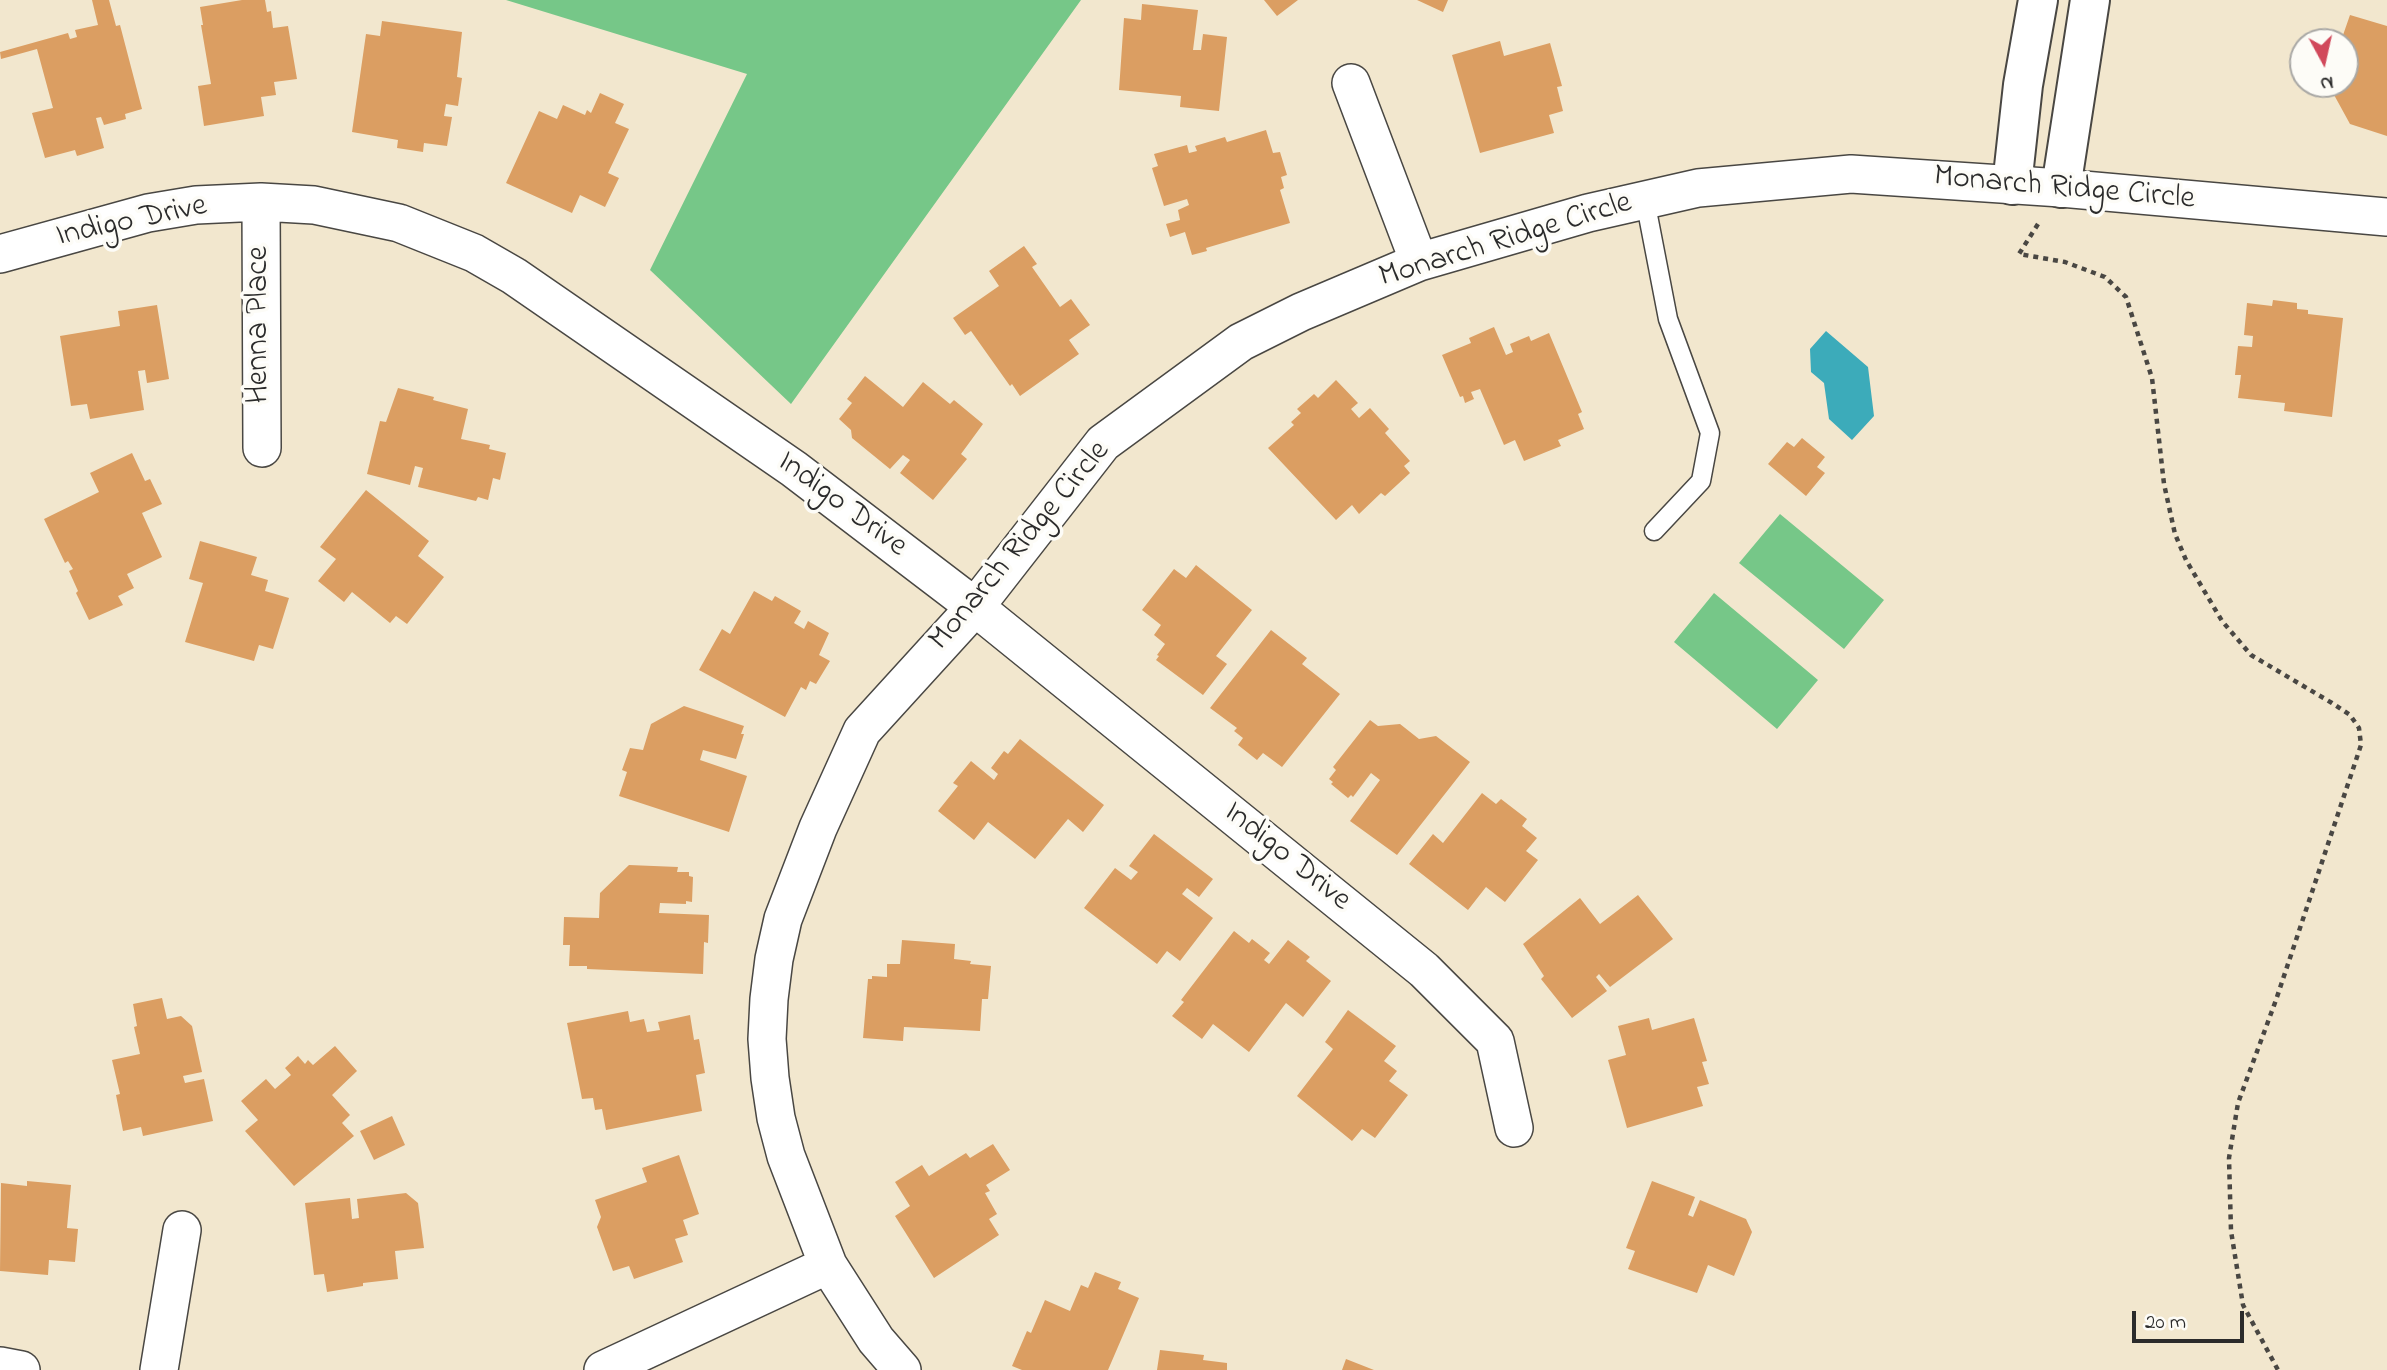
<!DOCTYPE html>
<style>
body{margin:0}
#map{position:relative;width:2387px;height:1370px;overflow:hidden;background:#f2e7ce;font-family:"Indie Flower",sans-serif}
canvas{display:block}
.north{position:absolute;left:2289px;top:28px;width:70px;height:70px;box-sizing:border-box;background:#fdfcf7;border:2px solid #a9a8a5;border-radius:50%;rotate:172deg;font-size:19px;font-weight:700;line-height:28px;text-align:center;color:#2b2b2b}
.north::after{content:'';display:block;margin:auto;width:24px;height:32px;background:#d1495b;clip-path:polygon(50% 0,100% 100%,50% 72%,0 100%)}
.scale{position:absolute;left:2132px;top:1311px;width:112px;height:32px;box-sizing:border-box;border:4px solid #2b2b2b;border-top:0;padding-left:9px;font-size:21px;line-height:24px;white-space:nowrap;color:#2b2b2b;-webkit-text-stroke:5px #fdfcf7;paint-order:stroke}
</style>
<div id="map">
<canvas width="2387" height="1370"></canvas>
<div class="north">N</div>
<div class="scale">20 m</div>
</div>
<script>
const ctx = document.querySelector('canvas').getContext('2d');
ctx.lineJoin = 'round';
function fillPath(path, color) {
  ctx.fillStyle = color;
  ctx.fill(path, 'evenodd');
}
function poly(rows) {
  const path = new Path2D();
  for (const r of rows) {
    path.moveTo(r[0], r[1]);
    for (let i = 2; i < r.length; i += 2) path.lineTo(r[i], r[i + 1]);
  }
  return path;
}
function stroke(path, color, width, dash) {
  ctx.strokeStyle = color;
  ctx.lineWidth = width;
  ctx.lineCap = dash ? 'butt' : 'round';
  ctx.setLineDash(dash || []);
  ctx.stroke(path);
}
function write(font, color, halo, rows, align = 'center') {
  ctx.font = font + ' "Indie Flower",sans-serif';
  ctx.lineWidth = 7;
  ctx.setLineDash([]);
  ctx.textBaseline = 'middle';
  ctx.strokeStyle = halo;
  ctx.fillStyle = color;
  for (const [text, x, y, turn = 0] of rows) {
    ctx.save();
    ctx.translate(x, y);
    ctx.rotate((+turn || 0) * Math.PI / 180);
    ctx.textAlign = isNaN(turn) ? turn : align;
    if (halo) ctx.strokeText(text, 0, 0);
    ctx.fillText(text, 0, 0);
    ctx.restore();
  }
}
fillPath(poly([
 [506,0,1081,0,791,404,650,270,747,74],
 [1780,514,1884,600,1844,649,1739,563],
 [1714,593,1818,680,1777,729,1674,642]
]), '#76c788');
fillPath(poly([
 [1826,331,1868,367,1874,416,1852,440,1829,419,1824,383,1811,372,1810,349]
]), '#3cabba');
fillPath(poly([
 [92,0,109,0,116,26,120,25,142,109,125,114,126,119,104,125,101,117,96,118,104,148,77,156,75,150,45,158,32,113,53,108,37,49,1,59,0,52,68,33,70,39,77,37,75,30,98,25],
 [242,0,265,0,267,12,271,11,273,28,288,26,297,79,274,82,276,95,261,97,264,116,204,126,198,86,211,84,201,25,203,25,200,7],
 [1264,0,1298,0,1277,16],
 [1417,0,1448,0,1443,12],
 [1142,4,1198,10,1193,50,1201,50,1203,34,1227,37,1219,111,1180,107,1181,96,1119,90,1124,18,1141,20],
 [2350,15,2387,26,2387,136,2350,124,2333,93,2336,84,2345,84,2345,42,2317,42,2319,35,2337,40,2338,37,2342,38],
 [382,21,462,32,457,77,462,78,458,106,446,104,444,116,452,117,447,146,424,143,423,152,397,148,398,140,352,132,366,34,380,36],
 [1500,41,1504,56,1550,43,1562,86,1557,87,1563,111,1549,115,1554,133,1480,153,1452,55],
 [600,93,624,104,615,123,629,129,608,173,619,178,605,207,580,195,572,213,506,183,539,111,557,119,563,105,585,115,587,110,591,113],
 [1266,130,1273,153,1280,152,1287,175,1281,177,1284,188,1280,190,1290,223,1206,248,1207,251,1192,255,1185,232,1170,237,1166,224,1180,220,1178,210,1189,205,1187,199,1164,206,1152,168,1158,166,1154,154,1187,145,1189,153,1197,151,1195,146,1225,137,1227,142],
 [1024,246,1037,264,1032,267,1060,307,1071,299,1090,325,1069,340,1079,354,1020,396,1012,384,1010,386,971,331,965,335,953,318,999,286,989,271],
 [2273,300,2297,303,2297,309,2308,310,2308,314,2343,318,2332,417,2284,411,2285,403,2238,398,2241,375,2235,375,2238,346,2252,347,2253,336,2244,335,2247,303,2272,306],
 [157,305,169,379,147,383,145,370,138,371,144,410,90,419,87,404,71,406,60,336,120,326,118,311],
 [1494,327,1506,355,1513,352,1510,344,1529,336,1531,341,1549,333,1582,412,1578,414,1584,429,1558,440,1561,446,1524,461,1515,440,1504,445,1480,389,1471,392,1474,399,1465,403,1463,396,1460,397,1442,355,1471,343,1469,338],
 [865,376,903,407,923,382,950,404,954,400,983,424,961,454,967,459,933,500,900,473,910,460,903,455,890,469,852,438,851,430,839,419,852,403,847,399],
 [1336,380,1358,403,1351,409,1359,418,1370,408,1389,429,1385,433,1410,461,1404,466,1410,473,1385,496,1381,493,1359,514,1352,505,1336,520,1268,448,1294,425,1291,422,1301,413,1297,409,1314,394,1318,398],
 [398,388,434,397,433,400,468,409,461,439,490,445,489,449,506,453,500,480,493,478,488,500,478,497,476,501,418,487,423,468,415,466,410,485,367,474,380,421,386,422],
 [1802,438,1825,457,1817,467,1825,473,1806,496,1768,464,1787,442,1794,447],
 [132,453,145,481,150,479,162,504,142,513,162,557,127,574,134,588,118,596,123,605,89,620,76,593,78,591,69,571,73,569,68,561,65,563,44,519,99,492,90,473],
 [366,490,429,541,418,556,444,577,407,624,396,616,390,623,352,592,344,602,318,581,336,559,320,547],
 [200,541,257,557,251,575,268,580,265,591,289,598,273,649,259,645,254,661,185,642,203,583,189,579],
 [1196,565,1252,610,1216,656,1227,664,1203,695,1156,660,1159,656,1157,655,1165,644,1154,635,1161,625,1142,610,1174,569,1186,578],
 [754,591,772,601,775,596,801,611,794,623,804,629,808,621,829,633,819,655,830,661,816,684,810,681,806,690,801,687,785,717,699,670,722,629,730,634],
 [1271,630,1307,658,1302,664,1340,694,1282,767,1263,753,1257,760,1238,745,1243,738,1234,731,1237,728,1210,708],
 [684,706,744,726,741,734,744,734,736,759,703,750,700,760,747,776,729,832,619,796,627,772,622,770,630,748,643,750,651,724],
 [1370,720,1378,726,1400,724,1419,739,1436,736,1470,762,1397,855,1350,821,1380,780,1371,773,1353,797,1351,795,1348,798,1331,784,1333,782,1329,779,1336,770,1333,767],
 [1020,739,1104,805,1083,832,1068,819,1035,859,988,822,974,840,938,811,958,786,953,783,971,761,994,780,998,774,991,768,1004,751,1008,754],
 [1482,793,1496,804,1501,799,1527,819,1522,826,1537,838,1526,851,1538,860,1505,902,1486,887,1468,910,1409,864,1433,834,1443,843],
 [1154,834,1213,879,1199,897,1187,888,1182,894,1213,918,1180,961,1167,951,1157,964,1084,908,1115,868,1131,880,1138,872,1129,866],
 [629,865,678,867,677,872,689,872,689,876,693,877,692,902,686,901,686,904,660,903,659,913,709,915,708,943,704,942,703,974,587,969,587,966,569,966,570,945,563,945,564,917,599,918,600,893],
 [1638,895,1673,939,1610,987,1599,974,1596,977,1607,991,1572,1018,1541,979,1544,976,1523,944,1580,898,1600,924],
 [1234,931,1249,943,1252,939,1270,953,1264,960,1269,964,1288,940,1310,957,1306,961,1331,981,1303,1017,1286,1003,1249,1052,1213,1024,1202,1039,1172,1016,1184,1002,1181,1000],
 [902,940,955,944,954,959,971,961,970,964,991,966,988,999,982,999,980,1031,904,1027,903,1041,863,1038,868,979,872,979,872,976,887,977,887,964,900,964],
 [162,998,167,1019,181,1016,192,1026,202,1072,183,1076,185,1083,204,1079,213,1121,143,1136,141,1127,123,1131,116,1095,120,1094,112,1060,140,1054,134,1027,137,1026,133,1004],
 [1348,1010,1396,1046,1384,1061,1397,1071,1389,1081,1408,1095,1375,1138,1362,1129,1352,1141,1297,1096,1333,1049,1325,1042],
 [628,1011,630,1022,644,1019,647,1032,660,1030,658,1022,690,1015,694,1040,699,1039,705,1073,696,1075,702,1111,606,1130,602,1109,595,1110,593,1098,582,1099,567,1023],
 [1649,1018,1652,1030,1694,1018,1707,1061,1702,1062,1709,1084,1697,1087,1703,1106,1627,1128,1608,1060,1626,1055,1618,1026],
 [335,1046,357,1071,332,1095,350,1115,342,1123,354,1136,294,1186,245,1131,258,1120,241,1101,266,1079,275,1089,291,1075,285,1068,298,1056,305,1064,308,1060,313,1065],
 [392,1116,405,1145,374,1160,360,1131],
 [993,1144,1010,1170,986,1185,990,1191,985,1193,997,1214,989,1219,999,1235,934,1278,895,1216,910,1206,895,1182,922,1165,929,1176,966,1153,970,1158],
 [679,1155,699,1214,683,1220,688,1235,675,1239,683,1262,634,1279,629,1266,613,1271,597,1227,601,1217,595,1200,647,1182,642,1168],
 [27,1181,71,1185,67,1228,78,1229,75,1262,49,1260,48,1275,0,1271,1,1183,27,1186],
 [1652,1181,1695,1197,1688,1215,1693,1217,1700,1200,1746,1219,1752,1232,1734,1276,1708,1265,1697,1293,1628,1269,1635,1251,1626,1248],
 [406,1193,418,1203,424,1248,395,1251,398,1279,363,1283,363,1286,327,1292,324,1274,314,1275,305,1203,350,1198,352,1219,359,1218,357,1199],
 [1095,1272,1121,1282,1118,1289,1139,1298,1108,1370,1022,1370,1012,1366,1027,1331,1031,1333,1045,1300,1070,1311,1081,1285,1088,1288],
 [1160,1350,1204,1355,1203,1360,1227,1363,1227,1370,1157,1370],
 [1346,1359,1374,1370,1342,1370]
]), '#db9e62');
const service = poly([
 [1645,200,1668,319,1710,433,1701,481,1654,531]
]);
const minor = poly([
 [1351,83,1419,262],
 [261,202,262,448],
 [0,254,148,213,196,205,261,202,314,205,399,223,474,253,514,276,794,469,975,607,1424,970,1495,1041,1514,1128],
 [0,1366,21,1370],
 [159,1370,182,1230],
 [603,1370,828,1265],
 [902,1370,876,1340,828,1265,786,1156,776,1118,770,1078,767,1039,769,999,774,959,783,919,818,828,862,731,975,607,1103,443,1241,342,1301,312,1419,262,1588,213,1698,188,1851,174,2061,188,2387,217]
]);
const tertiary = poly([
 [2012,185,2023,85,2038,0],
 [2061,188,2090,0]
]);
stroke(service, '#494743', 21);
stroke(minor, '#494743', 40);
stroke(tertiary, '#494743', 42);
stroke(poly([
 [2038,224,2019,254,2065,262,2105,277,2126,297,2152,378,2164,484,2175,534,2186,560,2222,621,2251,655,2332,703,2350,715,2359,728,2361,745,2276,1000,2238,1103,2229,1158,2231,1231,2243,1305,2278,1370]
]), '#494743', 4.5, [5, 5]);
stroke(service, '#fff', 18);
stroke(minor, '#fff', 37);
stroke(tertiary, '#fff', 38);
write('32px', '#2b2b2b', '#fdfcf7', [
 ["Monarch Ridge Circle",2064,190,5],
 ["Indigo Drive",132,223,-12],
 ["Monarch Ridge Circle",1506,242,-17],
 ["Henna Place",261,325,-90],
 ["Indigo Drive",841,506,37],
 ["Monarch Ridge Circle",1021,547,-50],
 ["Indigo Drive",1286,858,39]
]);
</script>
